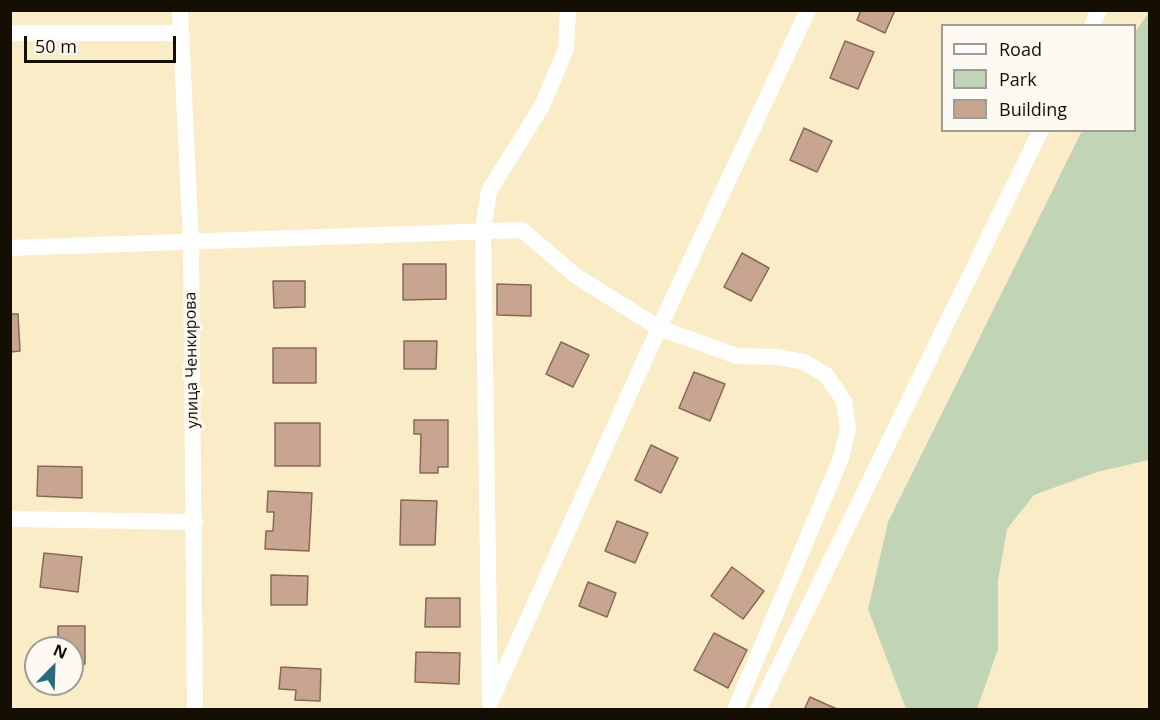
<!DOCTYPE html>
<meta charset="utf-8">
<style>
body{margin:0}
#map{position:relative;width:1160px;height:720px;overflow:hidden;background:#fbecc8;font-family:"Open Sans",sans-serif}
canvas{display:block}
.frame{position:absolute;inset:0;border:12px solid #140e03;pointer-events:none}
.legend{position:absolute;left:941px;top:24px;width:195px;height:108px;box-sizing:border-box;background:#fdfaf3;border:2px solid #a09c93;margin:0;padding:8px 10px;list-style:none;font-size:18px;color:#140e03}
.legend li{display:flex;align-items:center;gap:12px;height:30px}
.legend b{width:30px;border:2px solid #a09c93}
.north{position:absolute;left:24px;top:636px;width:60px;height:60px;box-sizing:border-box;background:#fdfaf3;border:2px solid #a09c93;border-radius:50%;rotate:23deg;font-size:16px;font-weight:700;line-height:24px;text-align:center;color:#140e03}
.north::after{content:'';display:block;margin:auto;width:21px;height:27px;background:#276b7c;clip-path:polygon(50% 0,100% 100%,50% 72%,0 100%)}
.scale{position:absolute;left:24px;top:36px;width:152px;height:27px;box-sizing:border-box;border:3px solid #140e03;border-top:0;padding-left:8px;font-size:18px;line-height:21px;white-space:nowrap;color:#140e03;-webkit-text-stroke:4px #fdfaf3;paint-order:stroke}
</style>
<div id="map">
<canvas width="1160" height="720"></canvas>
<div class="frame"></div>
<ul class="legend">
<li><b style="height:8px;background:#fff"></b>Road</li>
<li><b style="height:16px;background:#c2d4b6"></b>Park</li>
<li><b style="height:16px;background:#c7a590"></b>Building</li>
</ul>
<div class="north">N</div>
<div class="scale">50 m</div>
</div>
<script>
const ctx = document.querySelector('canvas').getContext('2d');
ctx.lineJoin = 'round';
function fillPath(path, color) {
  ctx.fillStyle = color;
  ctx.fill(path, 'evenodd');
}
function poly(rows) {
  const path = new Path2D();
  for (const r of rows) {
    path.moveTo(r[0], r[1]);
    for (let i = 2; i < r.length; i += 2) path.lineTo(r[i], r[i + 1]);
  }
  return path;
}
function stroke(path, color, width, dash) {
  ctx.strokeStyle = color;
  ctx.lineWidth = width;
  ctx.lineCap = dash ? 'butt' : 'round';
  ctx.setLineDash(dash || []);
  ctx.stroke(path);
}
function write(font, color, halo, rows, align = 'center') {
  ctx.font = font + ' "Open Sans",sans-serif';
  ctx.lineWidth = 6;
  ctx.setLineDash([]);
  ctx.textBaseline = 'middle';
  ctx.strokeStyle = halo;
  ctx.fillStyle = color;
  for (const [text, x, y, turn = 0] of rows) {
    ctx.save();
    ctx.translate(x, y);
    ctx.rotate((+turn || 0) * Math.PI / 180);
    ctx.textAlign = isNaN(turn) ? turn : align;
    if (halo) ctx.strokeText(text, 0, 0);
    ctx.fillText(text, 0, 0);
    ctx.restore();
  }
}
fillPath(poly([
 [1150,11,1149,460,1097,472,1034,495,1007,529,998,581,998,649,977,709,906,709,868,609,888,522,1082,131,1134,130,1135,32]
]), '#c2d4b6');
const building = poly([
 [861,10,895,10,885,33,857,20,861,10],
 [845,41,874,52,858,89,830,78,845,41],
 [804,128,832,141,817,172,790,160,804,128],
 [742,253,769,268,751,301,724,287,742,253],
 [403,264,446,264,446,299,403,300,403,264],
 [273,281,305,281,305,307,274,308,273,281],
 [497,284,531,285,531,316,497,315,497,284],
 [10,314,18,314,20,351,10,352,10,314],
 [404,341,437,341,436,369,404,369,404,341],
 [561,342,589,355,573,387,546,374,561,342],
 [273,348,316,348,316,383,273,383,273,348],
 [694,372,725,384,710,421,679,408,694,372],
 [414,420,448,420,448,467,438,467,438,473,420,473,421,434,414,434,414,420],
 [275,423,320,423,320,466,275,466,275,423],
 [651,445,678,458,661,493,635,480,651,445],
 [38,466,82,467,82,498,37,496,38,466],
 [268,491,312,493,309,551,265,549,266,531,273,531,274,512,267,512,268,491],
 [401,500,437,501,435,545,400,545,401,500],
 [617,521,648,533,635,563,605,551,617,521],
 [44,553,82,557,78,592,40,587,44,553],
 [732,567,764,591,743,619,711,596,732,567],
 [271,575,308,576,307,605,271,605,271,575],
 [588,582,616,593,607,617,579,606,588,582],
 [426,598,460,598,460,627,425,627,426,598],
 [58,626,85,626,85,664,72,664,72,648,58,648,58,626],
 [714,633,747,650,728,688,694,670,714,633],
 [416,652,460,653,459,684,415,682,416,652],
 [281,667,321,669,320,701,295,700,296,690,279,689,281,667],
 [810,697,839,710,804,710,810,697]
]);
fillPath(building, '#c7a590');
stroke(building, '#886955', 1.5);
stroke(poly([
 [180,10,191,243,195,710],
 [1092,26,1099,10],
 [10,33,181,33],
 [10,248,522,230,576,276,659,328,737,356,777,357,804,362,826,375,844,401,848,428,841,458,735,710],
 [10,519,195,522],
 [490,697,483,231,489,191,542,106,566,49,568,10],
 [490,703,659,328,808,10],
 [758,710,1041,130]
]), '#fff', 16);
write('16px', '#140e03', '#fdfaf3', [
 ["улица Ченкирова",192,360,-91]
]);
</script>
